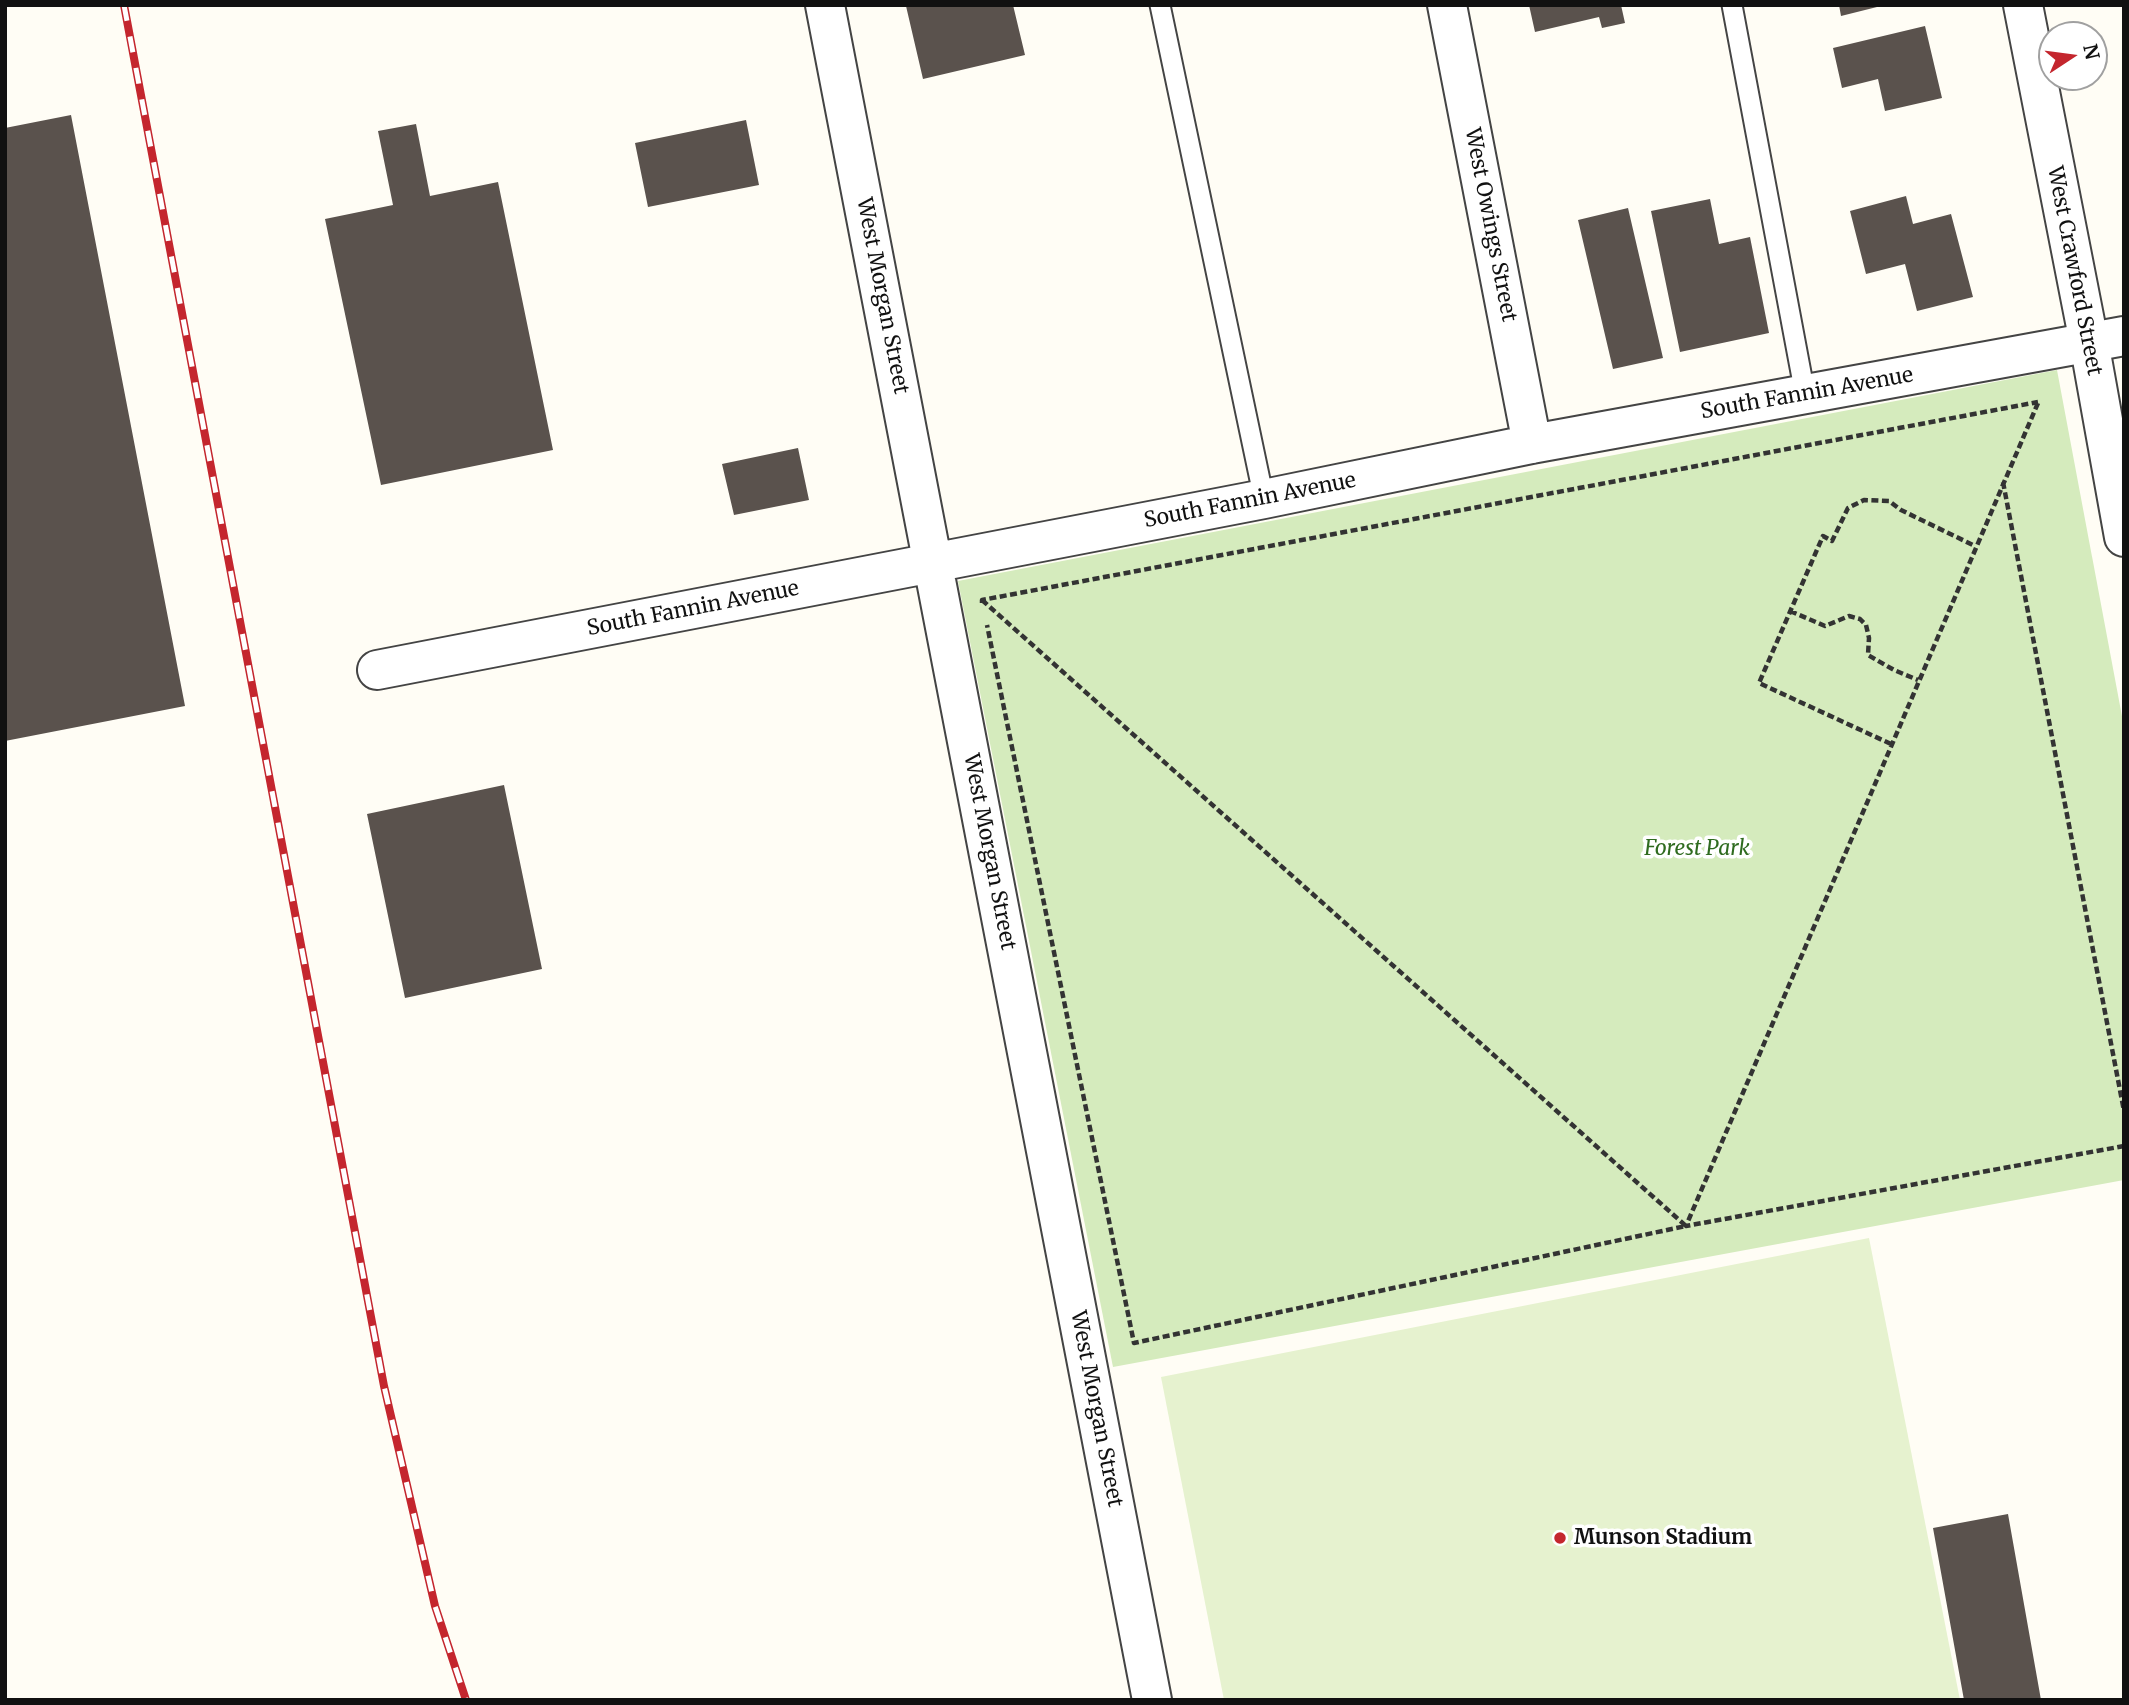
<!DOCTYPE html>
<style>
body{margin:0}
#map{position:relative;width:2129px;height:1705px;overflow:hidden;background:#fffdf5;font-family:Merriweather,serif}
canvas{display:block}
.frame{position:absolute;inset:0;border:7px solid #111;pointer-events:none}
.north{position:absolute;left:2038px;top:21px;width:70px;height:70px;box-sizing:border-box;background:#fff;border:2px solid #a0a0a0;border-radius:50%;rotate:77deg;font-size:19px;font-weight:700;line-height:28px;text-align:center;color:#111}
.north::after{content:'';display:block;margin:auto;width:24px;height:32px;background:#c4262e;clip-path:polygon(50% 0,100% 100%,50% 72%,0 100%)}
</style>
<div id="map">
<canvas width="2129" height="1705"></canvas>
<div class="frame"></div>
<div class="north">N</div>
</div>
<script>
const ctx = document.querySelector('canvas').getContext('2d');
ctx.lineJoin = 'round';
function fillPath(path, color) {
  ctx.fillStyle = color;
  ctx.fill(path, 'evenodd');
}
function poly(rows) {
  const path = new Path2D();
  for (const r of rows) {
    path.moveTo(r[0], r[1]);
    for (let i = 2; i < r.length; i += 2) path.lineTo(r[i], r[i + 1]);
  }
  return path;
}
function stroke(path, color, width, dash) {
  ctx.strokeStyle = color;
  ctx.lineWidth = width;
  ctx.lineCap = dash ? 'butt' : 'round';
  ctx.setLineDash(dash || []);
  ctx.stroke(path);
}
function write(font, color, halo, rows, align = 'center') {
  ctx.font = font + ' Merriweather,serif';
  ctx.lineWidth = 7;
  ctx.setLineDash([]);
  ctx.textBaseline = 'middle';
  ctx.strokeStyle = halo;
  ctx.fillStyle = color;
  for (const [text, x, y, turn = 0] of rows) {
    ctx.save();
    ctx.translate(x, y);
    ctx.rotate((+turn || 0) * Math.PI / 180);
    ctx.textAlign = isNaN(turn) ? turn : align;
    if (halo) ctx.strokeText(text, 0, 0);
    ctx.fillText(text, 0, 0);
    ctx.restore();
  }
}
fillPath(poly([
 [2057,370,2124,727,2124,1180,1113,1367,958,581]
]), '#d5ebbd');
fillPath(poly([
 [1869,1238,1960,1700,1224,1700,1161,1377]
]), '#e6f2cf');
fillPath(poly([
 [908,5,1013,5,1025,55,923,79,906,6],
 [1529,5,1621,5,1625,23,1602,28,1599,17,1535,32],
 [1839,5,1881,5,1881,6,1841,16],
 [1925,26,1942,98,1885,111,1878,79,1842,88,1833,48],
 [71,115,185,706,5,741,5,128],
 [746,120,759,185,648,207,635,143],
 [416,124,430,196,498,182,553,450,381,485,325,219,393,205,378,131],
 [1906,196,1913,224,1951,214,1973,297,1917,311,1905,264,1866,274,1850,211],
 [1710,199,1719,244,1750,237,1769,333,1680,352,1651,211],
 [1628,208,1663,358,1613,369,1578,220],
 [798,448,809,500,734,515,722,464],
 [504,785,542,969,405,998,367,814],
 [2008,1514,2041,1700,1964,1700,1933,1528]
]), '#5a524d');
const service = poly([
 [1160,5,1264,499],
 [1732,5,1805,394]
]);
const minor = poly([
 [825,5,1152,1700],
 [1447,5,1532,444],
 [377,670,1264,499,1532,444,2124,336]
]);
const tertiary = poly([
 [2023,5,2089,342,2124,537]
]);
stroke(service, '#444', 23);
stroke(minor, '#444', 42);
stroke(tertiary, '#444', 42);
stroke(poly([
 [2038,403,1686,1226,2124,1146],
 [2003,482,2124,1111],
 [982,600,1686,1226,1134,1343,987,625],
 [982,603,982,600,2038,402],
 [1790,611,1825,626,1849,616,1860,619,1866,625,1869,638,1868,655,1894,670,1918,680],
 [1891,744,1759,683,1823,536,1832,541,1848,508,1864,500,1889,501,1901,510,1975,546]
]), '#333', 4.5, [7, 3.5]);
stroke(service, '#fff', 19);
stroke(minor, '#fff', 38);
stroke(tertiary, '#fff', 38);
const rail = poly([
 [124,5,384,1386,435,1606,466,1700]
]);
stroke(rail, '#c4262e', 8);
stroke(rail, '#fff', 5, [16]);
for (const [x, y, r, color] of [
 [1560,1538,7,"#c4262e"]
]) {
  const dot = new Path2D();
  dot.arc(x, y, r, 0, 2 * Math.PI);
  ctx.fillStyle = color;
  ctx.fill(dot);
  stroke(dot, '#fff', 2.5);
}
write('21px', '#111', '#fff', [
 ["West Owings Street",1490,225,79],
 ["West Crawford Street",2074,271,79],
 ["West Morgan Street",882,296,79],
 ["South Fannin Avenue",1807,394,-10],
 ["South Fannin Avenue",1250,501,-11],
 ["South Fannin Avenue",693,609,-11],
 ["West Morgan Street",989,852,79],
 ["West Morgan Street",1096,1409,79]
]);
write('italic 21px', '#2f6b1f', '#fff', [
 ["Forest Park",1697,849]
]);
write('bold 21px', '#111', '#fff', [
 ["Munson Stadium",1574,1538]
], 'left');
</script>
